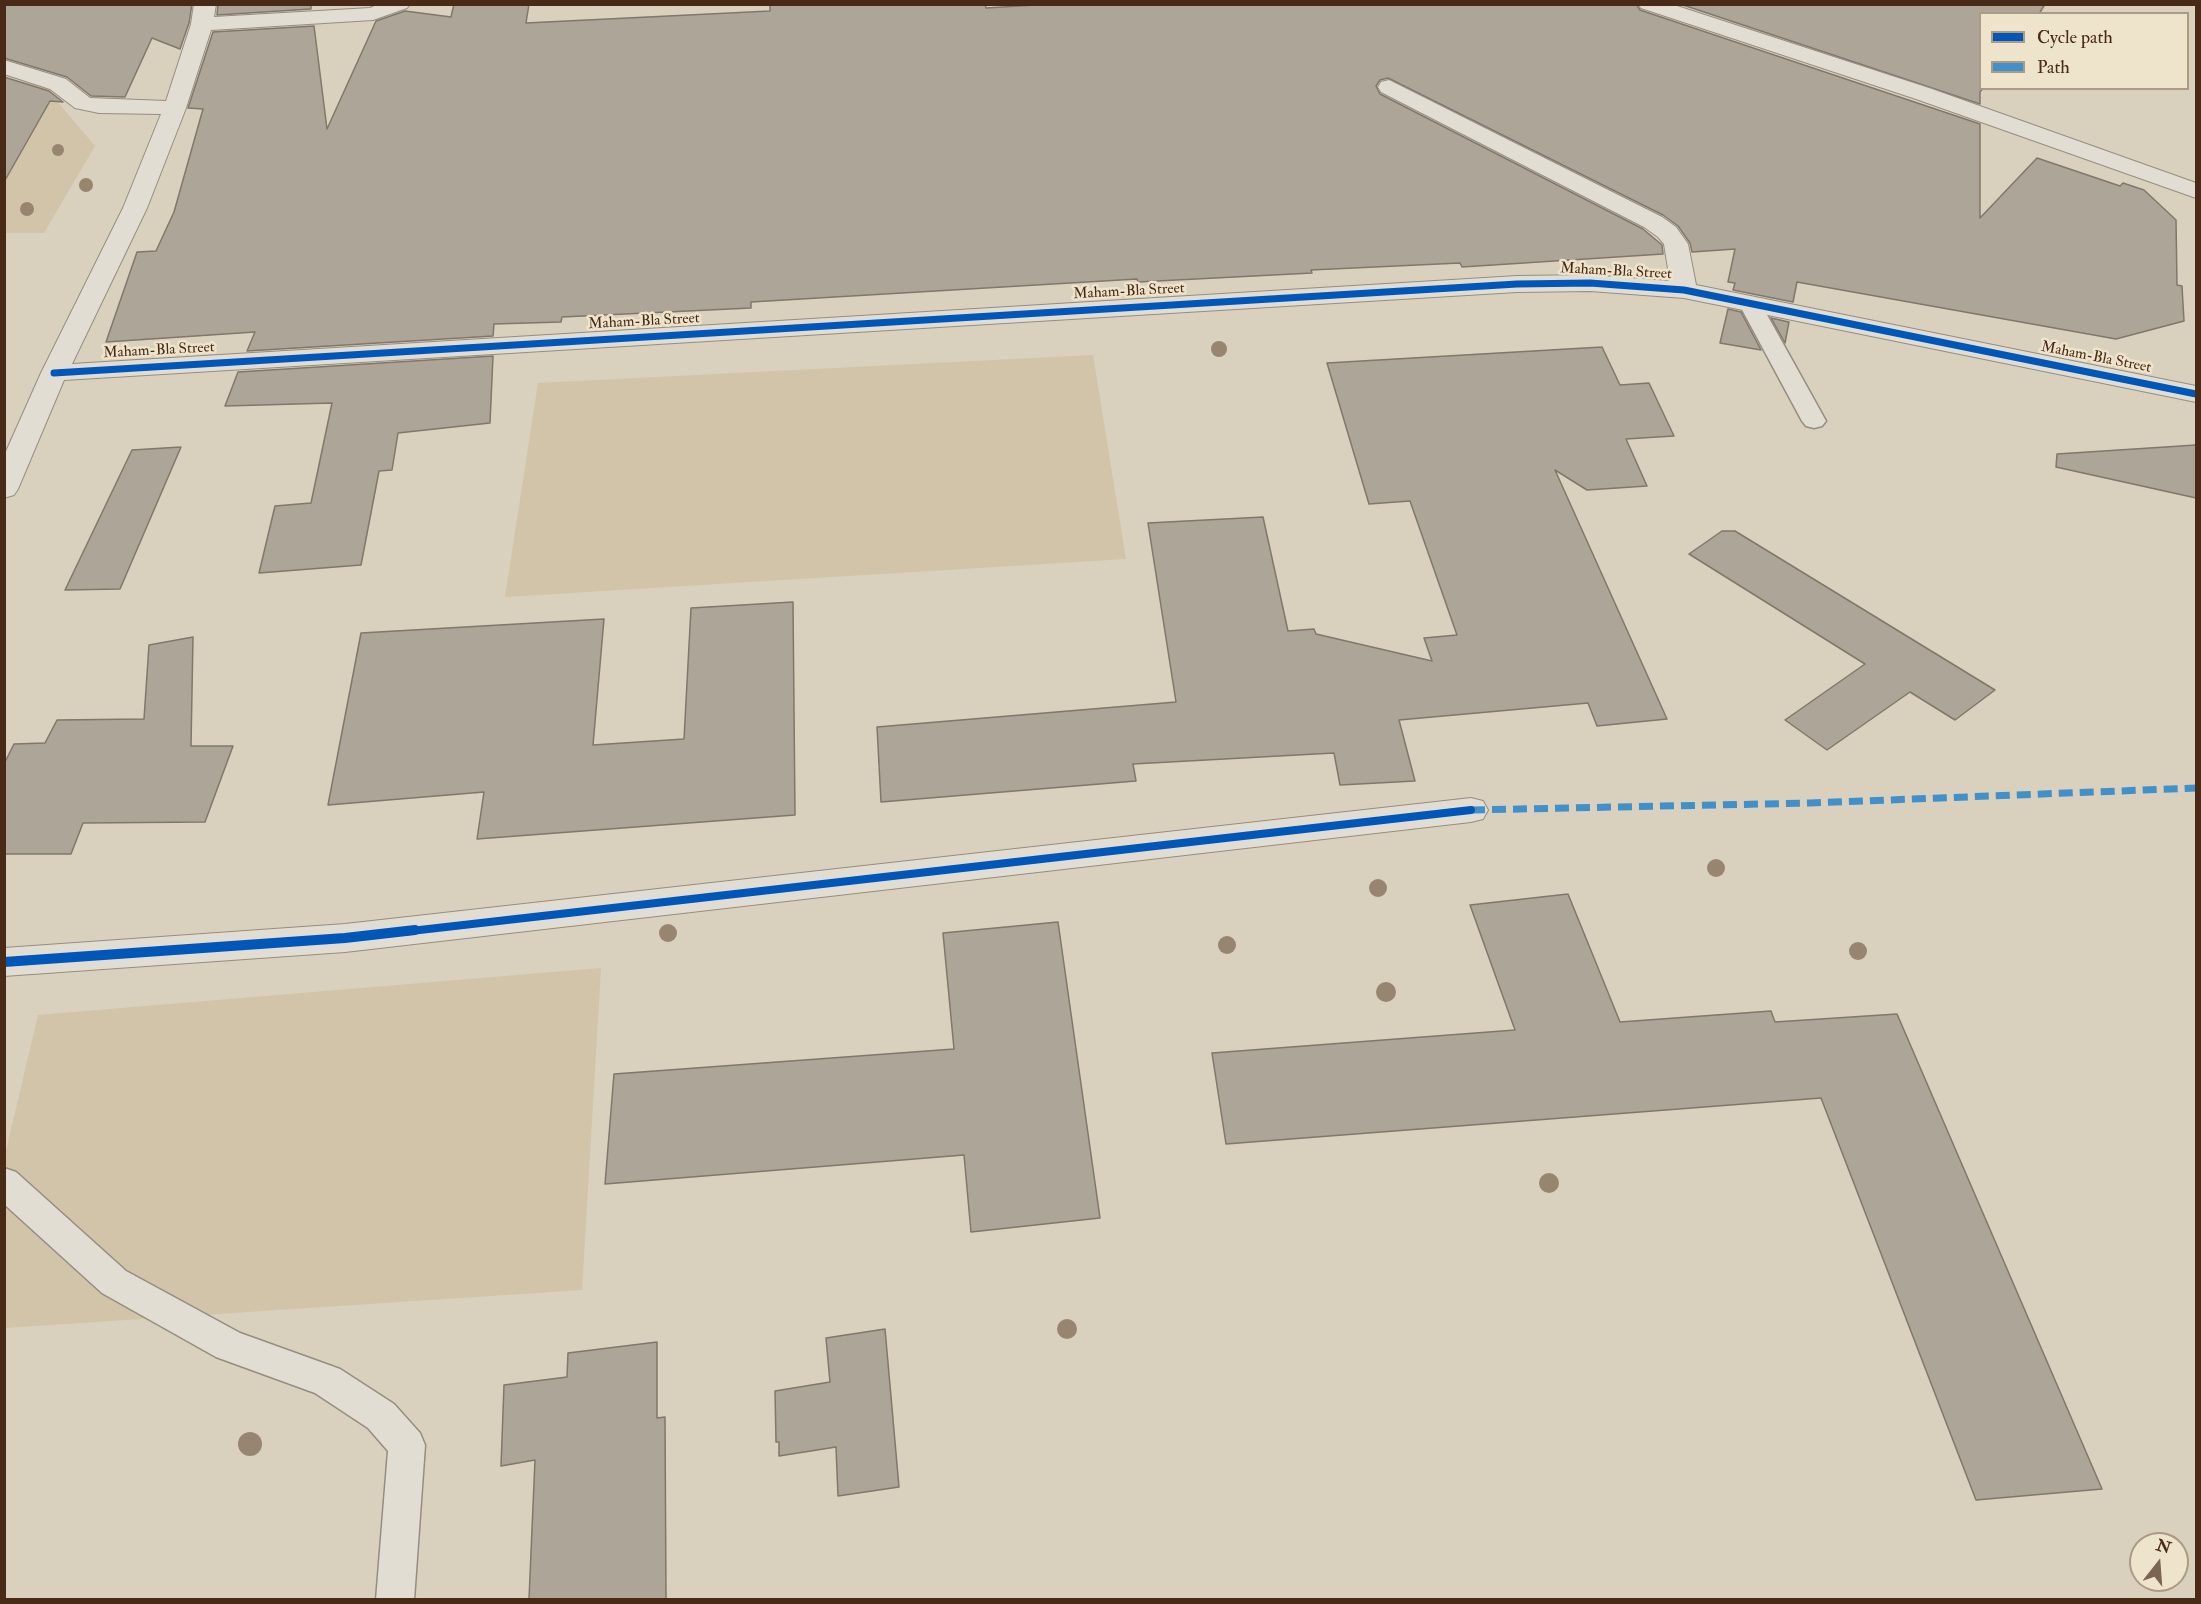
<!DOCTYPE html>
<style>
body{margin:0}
#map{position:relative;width:2201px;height:1604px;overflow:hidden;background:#d9d1bd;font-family:"IM FELL Double Pica",serif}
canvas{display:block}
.frame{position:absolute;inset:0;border:6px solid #492a17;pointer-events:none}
.legend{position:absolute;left:1979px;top:12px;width:210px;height:78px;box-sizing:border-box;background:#eee4cc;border:2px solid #ac9a84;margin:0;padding:8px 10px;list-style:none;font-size:18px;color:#492a17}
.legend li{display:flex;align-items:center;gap:12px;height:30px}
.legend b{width:30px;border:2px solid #ac9a84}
.north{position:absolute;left:2129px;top:1532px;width:60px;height:60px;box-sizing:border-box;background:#eee4cc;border:2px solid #ac9a84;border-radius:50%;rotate:17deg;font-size:16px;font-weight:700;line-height:24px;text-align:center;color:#492a17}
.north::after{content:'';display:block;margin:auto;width:21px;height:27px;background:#7b6451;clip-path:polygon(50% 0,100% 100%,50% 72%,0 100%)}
</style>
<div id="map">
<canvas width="2201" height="1604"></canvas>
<div class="frame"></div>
<ul class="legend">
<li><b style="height:8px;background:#0057b8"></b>Cycle path</li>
<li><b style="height:8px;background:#4190c9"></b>Path</li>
</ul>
<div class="north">N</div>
</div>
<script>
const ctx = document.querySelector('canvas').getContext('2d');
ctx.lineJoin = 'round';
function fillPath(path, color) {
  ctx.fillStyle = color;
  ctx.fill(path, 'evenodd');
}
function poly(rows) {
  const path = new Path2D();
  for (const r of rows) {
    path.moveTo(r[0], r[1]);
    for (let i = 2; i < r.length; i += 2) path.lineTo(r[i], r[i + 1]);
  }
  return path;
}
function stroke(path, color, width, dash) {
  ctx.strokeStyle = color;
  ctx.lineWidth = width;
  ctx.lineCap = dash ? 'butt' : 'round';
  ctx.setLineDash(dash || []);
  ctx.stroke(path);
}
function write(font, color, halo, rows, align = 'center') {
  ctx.font = font + ' "IM FELL Double Pica",serif';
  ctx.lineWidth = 5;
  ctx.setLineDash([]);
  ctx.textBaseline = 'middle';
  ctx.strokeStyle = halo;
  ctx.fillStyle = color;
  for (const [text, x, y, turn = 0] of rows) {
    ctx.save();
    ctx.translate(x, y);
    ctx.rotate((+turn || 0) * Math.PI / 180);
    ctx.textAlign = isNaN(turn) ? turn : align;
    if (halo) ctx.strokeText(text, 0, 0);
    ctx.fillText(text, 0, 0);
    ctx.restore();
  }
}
fillPath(poly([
 [5,78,45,87,95,146,44,233,5,233],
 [1093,355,1126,559,505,597,538,383],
 [601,968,582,1290,5,1328,5,1155,38,1015]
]), '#d1c4a8');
const building = poly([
 [4,4,192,4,189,23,180,49,152,38,125,97,91,96,67,77,4,58,4,4],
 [218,4,311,4,311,9,217,15,218,4],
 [454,4,529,4,526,23,770,11,770,5,801,4,985,4,986,8,1051,4,1636,4,1640,10,1980,124,1980,218,2037,158,2120,186,2123,183,2144,190,2176,220,2177,285,2182,286,2184,321,2116,339,1797,282,1793,302,1733,290,1735,283,1728,282,1735,249,1692,252,1690,243,1678,226,1663,215,1388,78,1380,80,1376,86,1380,94,1643,229,1662,245,1663,254,1462,267,1460,263,1311,270,1312,273,1138,282,1137,279,751,302,751,308,562,317,561,322,494,324,493,336,247,351,255,332,106,342,137,252,156,251,174,212,203,109,188,108,213,32,314,26,327,129,376,21,405,11,451,17,454,4],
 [1680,4,2045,4,2039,14,1980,14,1980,88,1983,88,1980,92,1980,104,1680,4],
 [4,77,49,91,63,102,50,101,4,182,4,77],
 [1728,309,1741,312,1761,350,1720,343,1728,309],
 [1771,318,1789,322,1785,343,1771,318],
 [1602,347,1620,385,1649,383,1674,436,1626,439,1647,486,1587,490,1555,470,1667,719,1597,726,1588,703,1399,720,1415,781,1340,785,1334,753,1133,764,1136,781,881,802,877,727,1176,702,1148,523,1263,517,1288,631,1314,629,1316,634,1432,661,1424,638,1457,635,1410,501,1369,504,1327,363,1602,347],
 [493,356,490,423,398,433,392,470,379,471,361,565,259,573,275,506,311,503,332,403,225,406,238,372,493,356],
 [2196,445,2196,498,2056,467,2057,454,2196,445],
 [181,447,120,589,65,590,132,450,181,447],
 [1722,531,1735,531,1995,690,1955,720,1910,692,1827,750,1785,720,1865,664,1689,554,1722,531],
 [793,602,795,815,477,839,484,792,328,805,361,633,604,619,593,745,684,739,691,608,793,602],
 [193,637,191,746,233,746,205,822,83,823,71,854,4,854,4,764,14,744,45,743,57,720,144,719,149,645,193,637],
 [1568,894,1620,1022,1771,1011,1775,1022,1897,1014,2102,1489,1976,1500,1821,1098,1226,1144,1212,1053,1515,1030,1470,905,1568,894],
 [1058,922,1100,1218,971,1232,964,1155,605,1184,614,1074,954,1049,943,933,1058,922],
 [885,1329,899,1487,838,1496,836,1447,779,1456,779,1442,776,1442,775,1391,830,1382,826,1338,885,1329],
 [657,1342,657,1418,665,1417,666,1599,529,1599,535,1460,501,1466,504,1385,567,1377,568,1353,657,1342]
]);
fillPath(building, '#ada597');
stroke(building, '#81776a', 1.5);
const service = poly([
 [1750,297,1758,299,1761,304,1826,421,1822,426,1814,428,1806,426,1802,421,1739,304,1742,299,1750,297],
 [4,1168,16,1172,126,1271,240,1333,340,1369,394,1404,420,1433,425,1445,414,1600,376,1600,388,1451,368,1428,315,1393,216,1357,102,1293,4,1204,4,1168]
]);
const minor = poly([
 [194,4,216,4,214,17,370,8,379,4,410,4,407,8,373,20,211,30,186,108,147,208,72,364,1517,276,1590,275,1670,281,1664,244,1658,237,1644,227,1381,92,1378,87,1381,82,1389,80,1662,217,1676,227,1688,244,1696,285,2196,386,2196,402,1684,298,1590,291,1517,292,64,380,18,489,14,495,4,498,4,456,41,373,123,208,161,114,99,113,75,108,50,89,4,74,4,60,66,79,90,98,166,101,191,24,194,4],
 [1638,4,1671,4,1932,89,2196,183,2196,198,1916,99,1641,8,1638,4],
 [1471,798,1483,801,1488,810,1483,819,1471,822,345,952,4,976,4,948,345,924,1471,798]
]);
stroke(service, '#968d80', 3);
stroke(minor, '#968d80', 2);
fillPath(service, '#e2ddd3');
fillPath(minor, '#e2ddd3');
stroke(poly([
 [1471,810,1811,803,2196,788]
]), '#4190c9', 7, [14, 7]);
stroke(poly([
 [54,373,1517,284,1590,283,1684,290,2196,394]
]), '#0057b8', 7);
stroke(poly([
 [402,932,1471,810]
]), '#0057b8', 8);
stroke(poly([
 [4,962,345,938,415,930]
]), '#0057b8', 10);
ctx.fillStyle = '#988570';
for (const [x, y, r] of [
 [58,150,6],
 [86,185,7],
 [27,209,7],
 [1219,349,8],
 [1716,868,9],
 [1378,888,9],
 [668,933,9],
 [1227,945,9],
 [1858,951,9],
 [1386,992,10],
 [1549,1183,10],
 [1067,1329,10],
 [250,1444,12]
]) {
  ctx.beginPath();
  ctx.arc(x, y, r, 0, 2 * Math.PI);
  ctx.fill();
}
write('15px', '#492a17', '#eee4cc', [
 ["Maham-Bla Street",1616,272,3],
 ["Maham-Bla Street",1129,292,-3],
 ["Maham-Bla Street",644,322,-3],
 ["Maham-Bla Street",159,351,-3],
 ["Maham-Bla Street",2096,358,11]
]);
</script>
